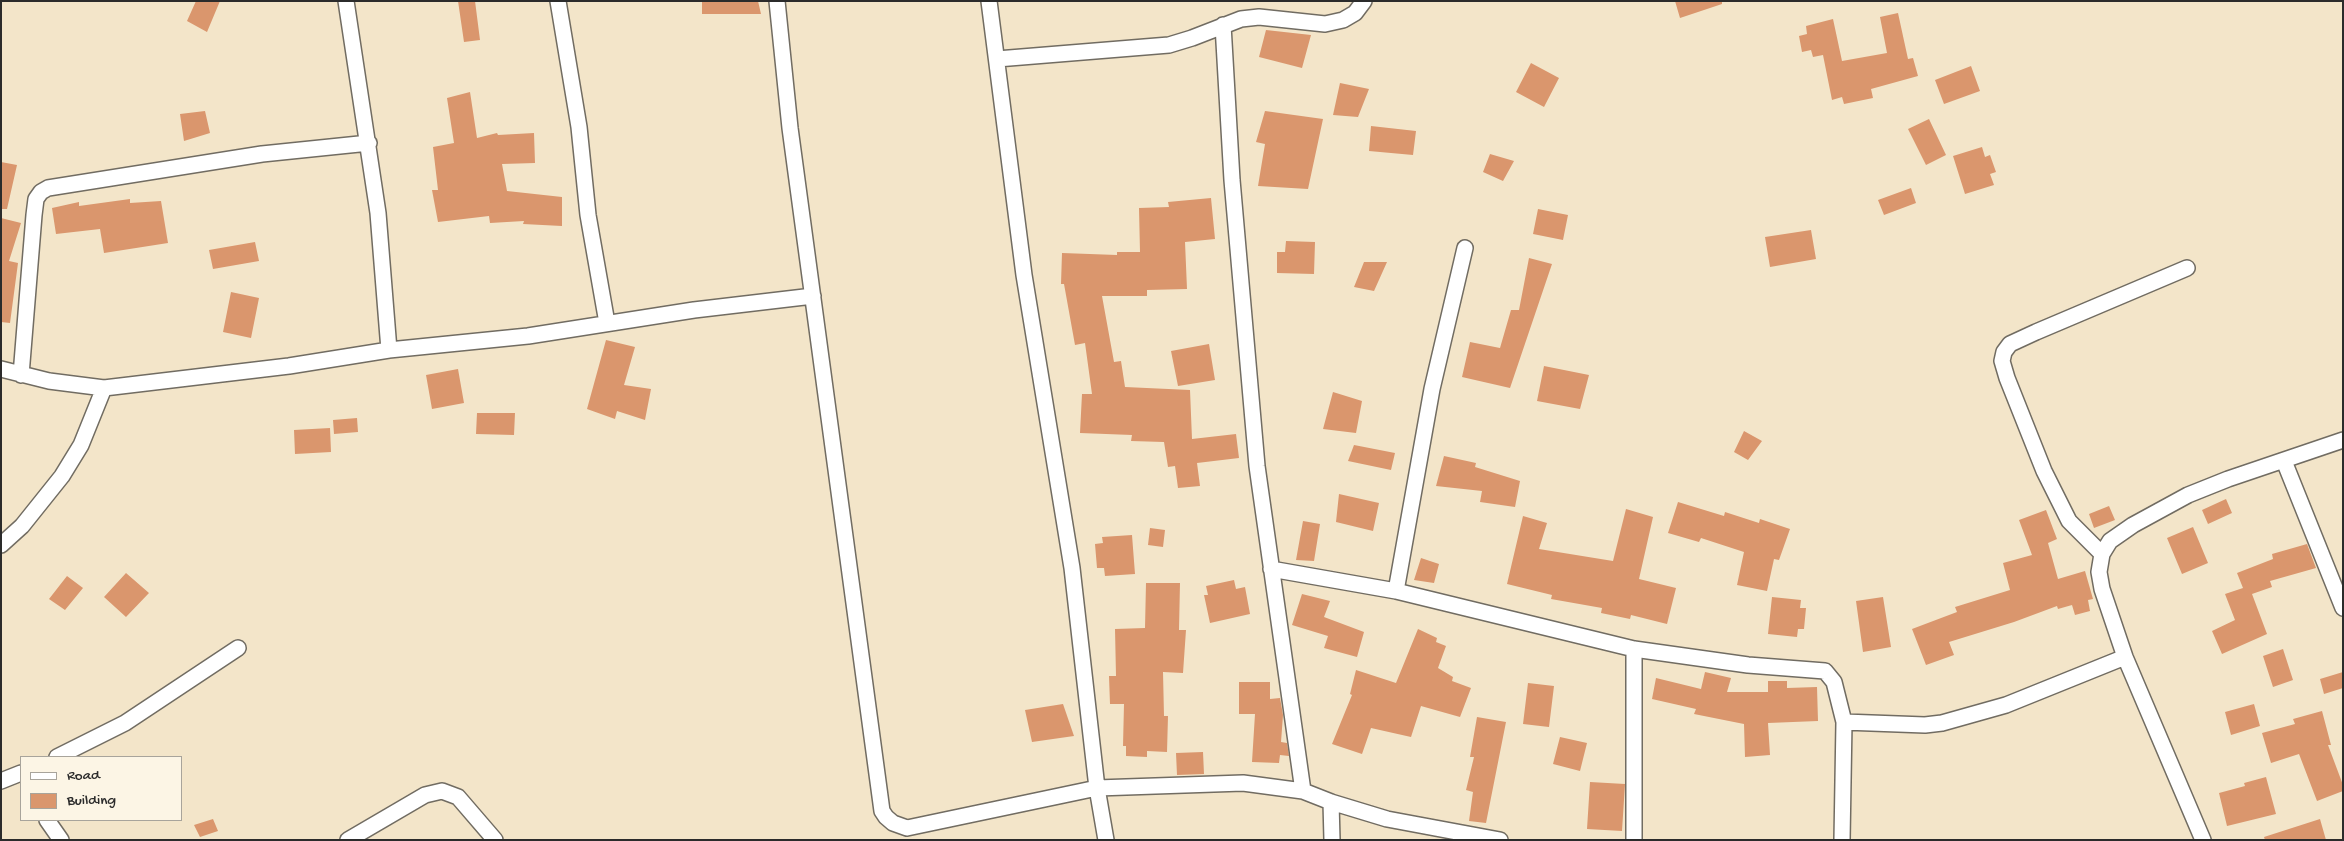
<!DOCTYPE html>
<style>
body{margin:0}
#map{position:relative;width:2344px;height:841px;overflow:hidden;background:#f3e5c9;font-family:"Gochi Hand",sans-serif}
canvas{display:block}
.frame{position:absolute;inset:0;border:2px solid #2b2b2b;pointer-events:none}
.legend{position:absolute;left:20px;top:756px;width:162px;height:65px;box-sizing:border-box;background:#fcf5e5;border:1px solid #a8a49b;margin:0;padding:6px 9px;list-style:none;font-size:15px;color:#2b2b2b}
.legend li{display:flex;align-items:center;gap:10px;height:25px}
.legend b{width:25px;border:1px solid #a8a49b}
</style>
<div id="map">
<canvas width="2344" height="841"></canvas>
<div class="frame"></div>
<ul class="legend">
<li><b style="height:6px;background:#fff"></b>Road</li>
<li><b style="height:14px;background:#da966d"></b>Building</li>
</ul>
</div>
<script>
const ctx = document.querySelector('canvas').getContext('2d');
ctx.lineJoin = 'round';
function fillPath(path, color) {
  ctx.fillStyle = color;
  ctx.fill(path, 'evenodd');
}
function poly(rows) {
  const path = new Path2D();
  for (const r of rows) {
    path.moveTo(r[0], r[1]);
    for (let i = 2; i < r.length; i += 2) path.lineTo(r[i], r[i + 1]);
  }
  return path;
}
function stroke(path, color, width, dash) {
  ctx.strokeStyle = color;
  ctx.lineWidth = width;
  ctx.lineCap = dash ? 'butt' : 'round';
  ctx.setLineDash(dash || []);
  ctx.stroke(path);
}
fillPath(poly([
 [196,1,220,1,207,32,187,21],
 [458,1,475,1,480,40,464,42],
 [702,1,758,1,761,14,702,14],
 [1675,1,1722,1,1722,4,1680,18],
 [1898,13,1908,59,1913,58,1918,76,1871,89,1873,98,1844,104,1842,97,1832,100,1823,55,1813,57,1811,50,1802,52,1799,36,1807,34,1806,26,1833,19,1842,61,1887,53,1880,17],
 [1266,30,1311,35,1302,68,1259,57],
 [1531,63,1559,78,1544,107,1516,92],
 [1971,66,1980,91,1944,104,1935,80],
 [1340,83,1369,89,1358,117,1333,115],
 [470,92,477,138,497,133,498,135,534,133,535,163,502,164,507,191,562,197,562,226,523,224,524,221,490,223,489,216,438,222,432,190,438,190,433,147,454,143,447,98],
 [205,111,210,133,184,141,180,114],
 [1265,111,1323,119,1308,189,1258,186,1265,144,1256,142],
 [1929,119,1946,155,1926,165,1908,129],
 [1371,126,1416,131,1413,155,1369,151],
 [1982,147,1985,157,1990,155,1996,172,1990,174,1994,185,1965,194,1953,156],
 [1490,154,1514,161,1503,181,1483,172],
 [1,162,17,165,7,209,1,209],
 [1911,188,1916,203,1884,215,1878,200],
 [1211,198,1215,239,1185,242,1187,289,1147,290,1147,296,1102,296,1114,362,1121,361,1125,387,1190,390,1192,439,1236,434,1239,458,1197,463,1200,486,1178,488,1175,466,1168,467,1164,442,1131,441,1132,435,1080,433,1082,394,1092,394,1085,343,1075,345,1064,284,1061,284,1062,253,1117,255,1117,252,1140,252,1139,208,1169,207,1168,202],
 [130,199,130,203,161,201,168,243,104,253,100,229,56,234,52,208,79,202,79,206],
 [1538,209,1568,215,1563,240,1533,234],
 [1,218,21,223,9,261,18,263,10,323,1,322],
 [1811,230,1816,259,1770,267,1765,237],
 [1286,241,1315,242,1314,274,1277,273,1277,252,1285,252],
 [255,242,259,261,213,269,209,250],
 [1529,258,1552,264,1510,388,1462,377,1470,342,1500,348,1511,310,1519,310],
 [1364,262,1387,262,1374,291,1354,287],
 [231,292,259,298,251,338,223,332],
 [606,340,635,347,624,385,651,389,645,420,617,411,615,419,587,409],
 [1209,344,1215,380,1178,386,1171,351],
 [1544,366,1589,375,1580,409,1537,401],
 [458,369,464,403,432,409,426,375],
 [1333,392,1362,401,1356,433,1323,429],
 [477,413,515,413,514,435,476,434],
 [357,418,358,432,334,434,333,420],
 [330,428,331,452,295,454,294,430],
 [1744,431,1762,441,1748,460,1734,452],
 [1354,445,1395,453,1391,470,1348,461],
 [1444,456,1476,463,1475,467,1520,481,1515,507,1480,502,1482,491,1436,486],
 [1339,494,1379,503,1373,531,1336,522],
 [2226,499,2232,513,2208,524,2202,510],
 [1678,502,1724,516,1725,512,1759,523,1760,519,1790,529,1779,560,1774,559,1767,591,1737,585,1744,552,1701,538,1699,542,1668,533],
 [2109,506,2115,520,2094,528,2089,514],
 [1626,509,1653,517,1639,579,1676,588,1667,624,1631,615,1630,619,1601,613,1602,608,1551,599,1552,595,1507,584,1523,516,1547,523,1539,549,1613,561],
 [2046,510,2057,539,2048,543,2058,579,2085,571,2093,599,2088,600,2090,611,2075,615,2072,605,2058,609,2057,606,2014,622,1949,642,1954,655,1926,665,1912,629,1957,612,1955,607,2010,590,2003,563,2032,555,2019,520],
 [1303,521,1320,524,1314,561,1296,560],
 [2193,527,2208,563,2182,574,2167,538],
 [1150,528,1165,530,1163,547,1148,545],
 [1132,535,1135,574,1105,576,1104,568,1097,568,1095,544,1103,543,1102,537],
 [2307,544,2316,568,2270,581,2272,587,2252,594,2267,634,2222,654,2212,631,2235,620,2225,594,2243,588,2237,573,2273,559,2272,554],
 [1421,558,1439,564,1434,583,1414,580],
 [126,573,149,593,126,617,104,597],
 [67,576,83,588,65,610,49,599],
 [1234,580,1236,589,1245,587,1250,614,1210,623,1204,595,1208,595,1206,586],
 [1146,583,1180,583,1179,630,1186,630,1183,673,1163,672,1164,716,1168,716,1167,752,1147,751,1147,757,1126,756,1126,746,1123,746,1124,704,1110,704,1109,676,1116,676,1115,629,1145,628],
 [1302,594,1330,601,1324,617,1364,632,1357,657,1324,648,1328,636,1292,625],
 [1772,597,1801,600,1800,608,1806,608,1804,629,1798,629,1797,637,1768,634],
 [1883,597,1891,647,1863,652,1856,601],
 [1418,629,1437,638,1436,642,1446,646,1438,668,1453,677,1452,681,1471,688,1460,717,1421,706,1411,737,1371,728,1362,754,1332,744,1352,695,1350,694,1356,670,1396,683],
 [2283,649,2293,680,2273,687,2263,656],
 [1705,672,1731,678,1727,692,1768,692,1768,681,1787,681,1787,688,1817,687,1818,721,1768,723,1770,755,1745,757,1744,724,1694,714,1696,709,1652,699,1656,678,1701,689],
 [2343,672,2343,688,2324,694,2320,679],
 [1239,682,1270,682,1270,699,1280,698,1283,715,1281,742,1287,743,1289,756,1280,755,1279,763,1252,762,1255,714,1239,714],
 [1528,683,1554,686,1549,727,1523,724],
 [1063,704,1074,736,1032,742,1025,710],
 [2254,704,2260,726,2231,735,2225,712],
 [2322,711,2331,745,2328,745,2343,785,2343,791,2317,801,2299,754,2271,763,2262,733,2295,724,2293,719],
 [1477,717,1506,722,1486,823,1469,821,1473,792,1466,790,1474,757,1470,757],
 [1560,737,1587,743,1580,771,1553,764],
 [1203,752,1204,774,1177,775,1176,753],
 [2266,777,2276,814,2227,826,2219,793,2245,786,2244,783],
 [1590,782,1625,784,1622,831,1587,829],
 [213,819,218,831,200,837,194,825],
 [2320,819,2326,840,2265,840,2264,837]
]), '#da966d');
const street = poly([
 [346,1,378,213,389,350],
 [558,1,579,127,588,215,607,323],
 [777,1,790,128,882,811,886,817,893,823,907,828,1097,788,1243,783,1303,791,1331,802,1387,819,1500,840],
 [989,1,1024,275,1072,568,1097,788,1106,840],
 [1223,25,1232,180,1257,466,1303,791],
 [997,59,1169,45,1192,38,1241,19,1259,17,1325,24,1343,20,1355,13,1364,1],
 [1,369,49,381,104,388,289,366,389,350,528,336,694,310,813,296],
 [21,375,34,215,36,199,41,192,48,188,262,154,369,143],
 [2284,461,2343,608],
 [1,545,22,526,62,476,81,445,104,388],
 [2102,554,2069,521,2044,471,2007,378,2002,361,2004,352,2010,344,2036,332,2187,268],
 [1271,569,1396,591,1634,649,1748,665,1825,671,1834,682,1844,722,1842,840],
 [1396,591,1432,389,1465,248],
 [1844,722,1925,725,1942,723,2006,705,2125,657],
 [57,757,125,723,238,648],
 [1,781,21,773],
 [1331,802,1332,840],
 [47,820,61,840],
 [348,840,425,795,442,791,458,797,495,840],
 [1634,840,1634,649],
 [2203,840,2125,657,2102,589,2099,572,2102,554,2110,541,2133,525,2188,495,2228,479,2343,440]
]);
stroke(street, '#716c62', 18);
stroke(street, '#fff', 15);
</script>
